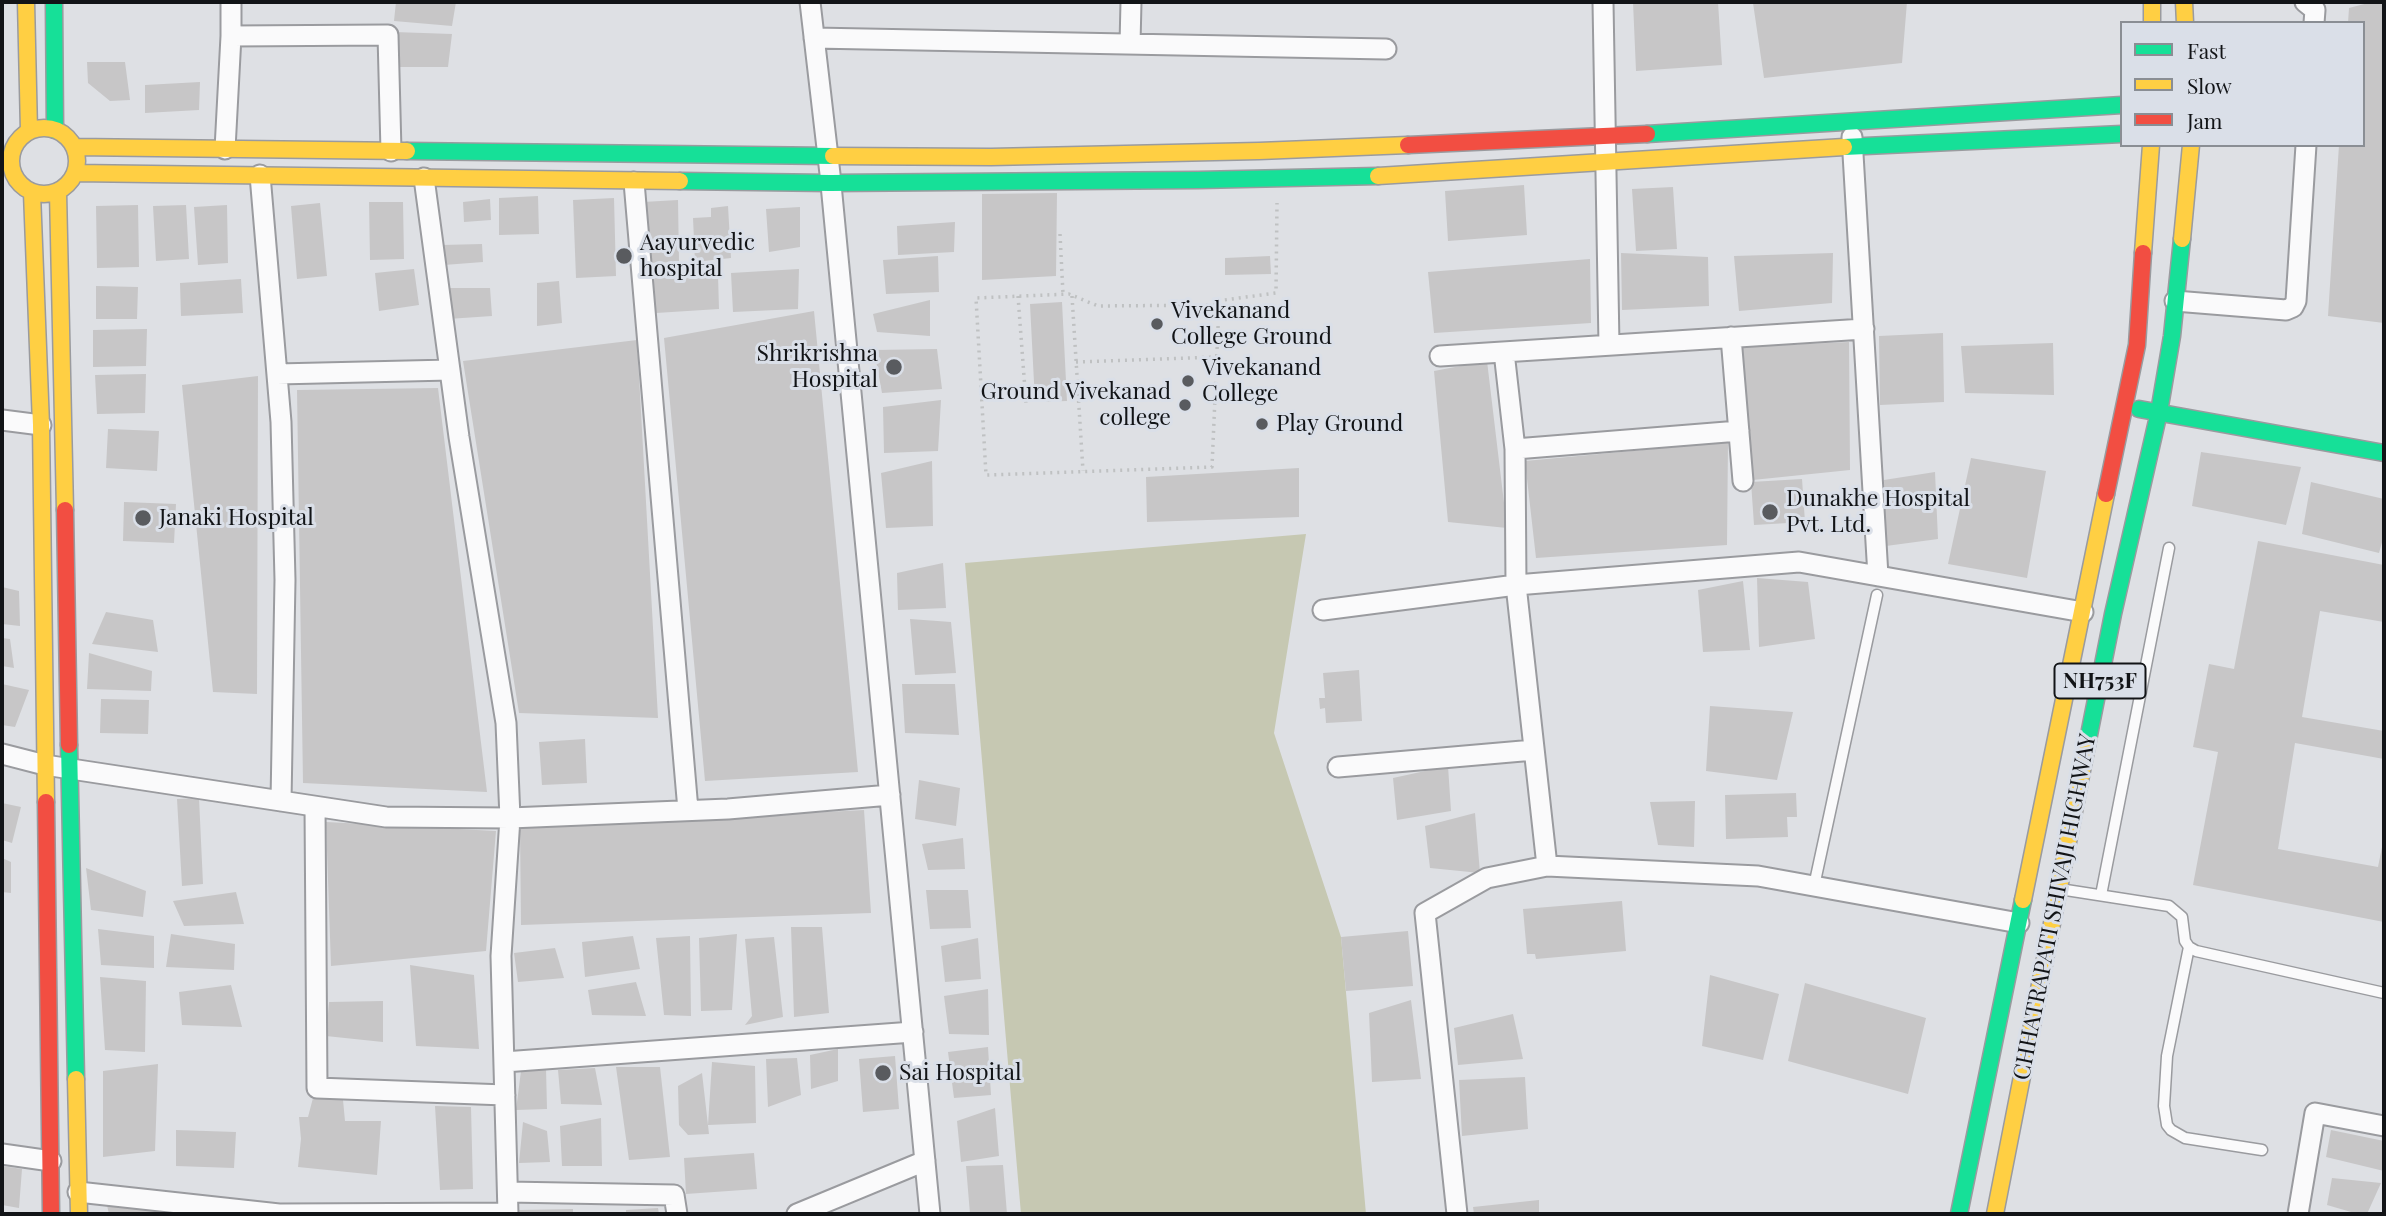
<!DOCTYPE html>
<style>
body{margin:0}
#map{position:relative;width:2386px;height:1216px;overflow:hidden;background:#dee0e4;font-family:"Playfair Display",serif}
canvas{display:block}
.frame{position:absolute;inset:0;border:4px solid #121417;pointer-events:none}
.legend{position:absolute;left:2120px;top:21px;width:245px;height:126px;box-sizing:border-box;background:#dadfe8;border:2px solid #8a8e94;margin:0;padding:9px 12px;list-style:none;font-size:21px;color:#121417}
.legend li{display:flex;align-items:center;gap:14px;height:35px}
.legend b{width:35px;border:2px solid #8a8e94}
</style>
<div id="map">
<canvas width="2386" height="1216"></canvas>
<div class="frame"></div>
<ul class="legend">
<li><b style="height:9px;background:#16e098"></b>Fast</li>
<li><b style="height:9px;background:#ffcf43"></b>Slow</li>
<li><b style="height:9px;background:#f24e42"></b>Jam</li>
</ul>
</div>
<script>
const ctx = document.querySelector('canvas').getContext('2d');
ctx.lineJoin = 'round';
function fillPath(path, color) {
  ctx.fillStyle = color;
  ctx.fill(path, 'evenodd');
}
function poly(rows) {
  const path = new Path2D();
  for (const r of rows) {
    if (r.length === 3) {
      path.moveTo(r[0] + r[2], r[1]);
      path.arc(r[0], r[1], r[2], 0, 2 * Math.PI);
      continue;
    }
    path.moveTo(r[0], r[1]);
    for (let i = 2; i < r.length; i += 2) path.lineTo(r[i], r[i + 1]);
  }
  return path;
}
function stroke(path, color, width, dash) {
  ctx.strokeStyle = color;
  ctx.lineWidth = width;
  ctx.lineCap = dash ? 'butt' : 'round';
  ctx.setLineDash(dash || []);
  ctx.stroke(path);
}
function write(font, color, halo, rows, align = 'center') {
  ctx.font = font + ' "Playfair Display",serif';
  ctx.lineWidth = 6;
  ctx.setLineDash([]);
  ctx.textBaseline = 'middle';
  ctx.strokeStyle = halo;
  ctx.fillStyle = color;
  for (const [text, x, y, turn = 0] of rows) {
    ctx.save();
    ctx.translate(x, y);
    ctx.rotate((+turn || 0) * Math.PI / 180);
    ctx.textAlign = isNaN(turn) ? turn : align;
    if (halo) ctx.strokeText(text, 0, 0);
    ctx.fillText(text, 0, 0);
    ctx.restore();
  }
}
fillPath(poly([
 [1306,534,1274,733,1341,937,1366,1214,1021,1214,965,563]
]), '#c6c8b2');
fillPath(poly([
 [396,2,456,2,452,26,394,21],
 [1633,2,1718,2,1722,65,1636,71],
 [1774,2,1907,2,1902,63,1764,78,1753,3],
 [2372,2,2384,2,2384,323,2328,316,2339,145,2363,145,2363,23,2348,23,2349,8],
 [394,32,452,34,448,67,394,67],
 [87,62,125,62,130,100,110,101,88,83],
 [200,82,199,110,145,113,145,85],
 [1524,185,1527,235,1448,241,1445,191],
 [1673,187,1677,249,1636,251,1632,189],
 [1057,193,1056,276,982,280,982,194],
 [538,196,539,234,499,235,499,198],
 [614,198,616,276,576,278,573,200],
 [490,199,491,220,464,222,463,202],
 [678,200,679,262,647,263,643,202],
 [369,202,403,202,404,259,370,260],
 [320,203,327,276,297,279,291,206],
 [138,205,139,267,97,268,96,206],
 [186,205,189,259,156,261,153,206],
 [227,205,228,263,198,265,194,207],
 [728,206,731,258,695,262,693,218,711,217,711,208],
 [800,207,800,247,769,252,766,209],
 [955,222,954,252,898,255,897,226],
 [482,244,483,262,444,265,442,245],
 [1621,253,1708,257,1709,306,1622,310],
 [1833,253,1832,303,1739,311,1734,256],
 [938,256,939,292,886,294,883,260],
 [1270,256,1271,274,1225,275,1225,258],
 [1590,259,1591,323,1434,333,1428,272],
 [414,269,419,305,379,311,375,273],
 [799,269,798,309,733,312,731,273],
 [718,275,719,309,656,313,653,278],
 [241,279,243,313,181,316,180,283],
 [559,281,562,323,537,326,537,283],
 [96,286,138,287,137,319,96,319],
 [447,288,490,288,492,316,448,319],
 [930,300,930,336,877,332,873,314],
 [1062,302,1067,401,1035,402,1030,304],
 [814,311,858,772,705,781,664,338],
 [147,329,146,366,93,367,93,330],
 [1943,333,1944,402,1880,405,1879,336],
 [637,340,658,718,519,713,463,361],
 [1849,342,1850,470,1743,481,1742,347],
 [2053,343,2054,395,1965,393,1961,346],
 [937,349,942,389,882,393,874,350],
 [1487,361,1507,528,1448,522,1434,371],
 [146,374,145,413,97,414,95,375],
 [258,376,257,694,213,692,182,385],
 [438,388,487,792,303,783,297,390],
 [941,400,938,451,884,453,883,407],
 [108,429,159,431,157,471,106,468],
 [1728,442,1727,545,1536,558,1525,461],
 [2201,452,2301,467,2286,525,2192,506],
 [1971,458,2046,471,2027,578,1948,564],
 [932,461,933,526,886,528,881,473],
 [1299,468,1299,517,1147,522,1146,477],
 [1935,472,1938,539,1886,546,1884,480],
 [1802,479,1805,522,1754,525,1751,482],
 [2311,482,2384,499,2384,535,2379,553,2302,534],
 [124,502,176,504,174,543,123,541],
 [2258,541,2384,565,2384,622,2320,611,2302,717,2384,731,2384,759,2295,743,2278,849,2378,867,2384,837,2384,922,2193,885,2218,752,2193,747,2209,664,2234,669],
 [943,563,946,608,898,610,897,573],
 [1757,578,1808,582,1815,639,1759,647],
 [1743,581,1750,650,1703,652,1698,590],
 [2,587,19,591,20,626,2,624],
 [106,612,153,620,158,652,92,644],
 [910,619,951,622,956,673,915,675],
 [2,638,10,639,14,668,2,666],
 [89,653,152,671,151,691,87,689],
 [1359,670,1362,721,1326,723,1325,708,1320,709,1319,698,1325,698,1323,673],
 [2,684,29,690,15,727,2,725],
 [902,684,955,684,959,735,905,733],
 [101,699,149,700,148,734,100,733],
 [1710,706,1793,712,1777,780,1706,771],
 [585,739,587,783,542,785,539,742],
 [1448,766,1451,811,1397,820,1393,778],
 [919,780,960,788,956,826,915,819],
 [1796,793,1797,817,1787,817,1788,837,1726,839,1725,795],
 [199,798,203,884,182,886,177,799],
 [1695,801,1694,847,1658,845,1650,802],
 [2,803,21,807,12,843,2,840],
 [864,810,871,913,521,925,520,828],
 [1475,813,1480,873,1430,868,1425,826],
 [326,822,496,831,486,951,331,966],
 [963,838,965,869,928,870,922,844],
 [2,858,11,862,11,893,2,892],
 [86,868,146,891,143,917,91,910],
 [926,890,968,890,971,928,930,929],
 [236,892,244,924,184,926,173,901],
 [1622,901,1626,951,1536,959,1535,954,1527,954,1523,909],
 [791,927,822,927,829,1013,794,1017],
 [98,929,154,936,154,968,101,965],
 [1408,931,1413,986,1346,991,1341,937],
 [171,934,235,944,234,970,166,967],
 [737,934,732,1010,701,1011,699,938],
 [633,936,640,969,585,977,582,942],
 [690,936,691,1016,664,1015,656,938],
 [774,937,783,1017,745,1025,752,1016,745,939],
 [978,938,981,979,945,982,941,946],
 [555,948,564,978,518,982,514,953],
 [410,965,474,975,479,1049,416,1046],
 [1710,975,1779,994,1763,1060,1702,1046],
 [100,977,146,981,145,1052,105,1050],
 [636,982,646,1016,592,1015,588,990],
 [1805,983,1926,1018,1908,1094,1788,1061],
 [231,985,242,1027,182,1025,179,992],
 [988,989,989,1035,949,1034,944,996],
 [1411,1000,1421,1079,1372,1082,1369,1013],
 [383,1001,383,1042,326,1036,329,1002],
 [1513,1014,1523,1059,1458,1065,1454,1028],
 [988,1047,991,1095,954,1098,948,1052],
 [838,1049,838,1081,811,1089,810,1055],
 [895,1056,899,1109,863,1112,859,1059],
 [797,1058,801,1095,768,1107,766,1059],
 [712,1062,755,1066,756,1123,708,1125],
 [158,1064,155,1151,103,1157,103,1071],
 [616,1067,660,1067,670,1157,629,1160],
 [546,1068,547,1109,516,1110,521,1071],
 [595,1068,602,1105,561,1104,558,1070],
 [702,1073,709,1134,688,1135,679,1125,678,1086],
 [1525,1077,1528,1129,1462,1136,1459,1080],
 [313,1098,343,1100,345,1121,381,1121,377,1175,298,1167,301,1139,299,1117,308,1117],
 [435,1106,471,1107,473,1189,440,1190],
 [995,1108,999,1156,961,1162,957,1121],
 [601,1118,602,1166,562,1166,560,1126],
 [523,1122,547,1131,550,1162,519,1163],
 [176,1130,236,1132,234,1168,176,1166],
 [2331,1130,2384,1141,2384,1171,2326,1157],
 [754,1153,757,1189,686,1194,684,1158],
 [1003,1165,1007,1214,970,1214,966,1166],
 [2,1166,22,1169,19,1208,2,1205],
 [2332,1178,2381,1183,2367,1214,2358,1214,2327,1205],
 [1539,1200,1539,1214,1474,1214,1473,1207],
 [106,1201,159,1206,158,1214,109,1214],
 [658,1208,659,1214,626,1214,626,1210],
 [573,1209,573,1214,519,1214,519,1210]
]), '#c7c6c7');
const lane = poly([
 [1814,886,1877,595],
 [2066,890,2169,906,2182,917,2185,941,2189,947,2196,951,2384,993],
 [2101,895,2169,548],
 [2189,947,2167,1056,2164,1106,2167,1125,2171,1130,2185,1138,2262,1150]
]);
const street = poly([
 [810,2,830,174,930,1214],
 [1603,2,1609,345],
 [2305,2,2315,10,2314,23],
 [231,36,231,2],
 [814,38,1386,49],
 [1130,44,1131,2],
 [1852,137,1878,576],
 [225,149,231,36,388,35,391,151],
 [260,175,281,422,285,580,281,801],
 [424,178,459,437,506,723,510,818,501,956,508,1214],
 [634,182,688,810],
 [2175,301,2286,310,2293,307,2296,301,2306,145],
 [1731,337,1743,481],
 [1504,352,1515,449,1739,431],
 [1440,356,1864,329],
 [277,374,450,370],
 [2,420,41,425],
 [1515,449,1516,585,1547,866],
 [1323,610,1516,585,1799,562,2083,612],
 [2,754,45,765,386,817,510,818,728,809,890,795],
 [1338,767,1534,750],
 [315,807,317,1088,505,1095],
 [504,1062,913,1032],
 [2,1154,51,1161],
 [78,1192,279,1214,508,1213],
 [508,1192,674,1195,677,1214],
 [797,1214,925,1161],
 [1457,1214,1425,913,1487,878,1547,866,1758,876,2019,923],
 [2298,1214,2315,1113,2384,1126]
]);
const fast = poly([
 [54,2,55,130],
 [1647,134,2122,105],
 [1844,147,2122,134],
 [407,151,833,156],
 [680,181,830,183,1198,180,1378,176],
 [2139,409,2384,453],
 [69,745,76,1079],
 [2087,745,2113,614,2159,412,2172,336,2182,239],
 [1959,1214,2023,900]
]);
const slow = poly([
 [26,2,29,131],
 [2152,2,2152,23],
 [2184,2,2185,23],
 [44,161,33],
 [74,147,407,151],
 [833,156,991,157,1259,151,1408,145],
 [75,173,680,181],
 [1378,176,1844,147],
 [58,192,65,510],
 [32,193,41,425,46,802],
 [2182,239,2191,145],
 [2143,253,2151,145],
 [2023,900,2106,494],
 [76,1079,79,1214],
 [1995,1214,2087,745]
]);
const jam = poly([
 [1408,145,1647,134],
 [2106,494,2137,345,2143,253],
 [65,510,69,745],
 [46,802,51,1214]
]);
stroke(lane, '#9a9b9f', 13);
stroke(street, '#9a9b9f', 23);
stroke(fast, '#9a9b9f', 19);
stroke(slow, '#9a9b9f', 19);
stroke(jam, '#9a9b9f', 19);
stroke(poly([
 [1060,234,1063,294],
 [1018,296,1026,403],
 [1072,296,1083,471],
 [1219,305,1212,467,986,475,976,298,1069,294,1098,306,1219,305,1224,300,1276,293,1277,203],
 [1076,362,1217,357]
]), '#bfc1c2', 3.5, [2, 5]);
stroke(lane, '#fafafb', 10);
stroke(street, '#fafafb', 19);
stroke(fast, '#16e098', 16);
stroke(slow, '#ffcf43', 16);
stroke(jam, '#f24e42', 16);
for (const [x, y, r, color] of [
 [624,256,9,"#595b5f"],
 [1157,324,7,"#595b5f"],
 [894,367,9,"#595b5f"],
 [1188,381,7,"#595b5f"],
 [1185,405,7,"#595b5f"],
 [1262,424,7,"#595b5f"],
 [1770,512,9,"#595b5f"],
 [143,518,9,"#595b5f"],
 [883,1073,9,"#595b5f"]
]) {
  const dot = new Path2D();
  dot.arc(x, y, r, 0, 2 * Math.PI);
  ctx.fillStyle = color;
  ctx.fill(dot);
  stroke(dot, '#dadfe8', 2.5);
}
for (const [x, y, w] of [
 [2100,681,91]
]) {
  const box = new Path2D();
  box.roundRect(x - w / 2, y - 17.5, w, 35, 5);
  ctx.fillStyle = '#dadfe8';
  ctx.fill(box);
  stroke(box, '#121417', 2);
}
write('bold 21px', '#121417', null, [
 ["NH753F",2100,681]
]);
write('23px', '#121417', '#dadfe8', [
 ["Aayurvedic",640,243],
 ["hospital",640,269],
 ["Vivekanand",1171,311],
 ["College Ground",1171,337],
 ["Shrikrishna",878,354,"right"],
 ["Hospital",878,380,"right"],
 ["Vivekanand",1202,368],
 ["College",1202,394],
 ["Ground Vivekanad",1171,392,"right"],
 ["college",1171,418,"right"],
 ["Play Ground",1276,424],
 ["Dunakhe Hospital",1786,499],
 ["Pvt. Ltd.",1786,525],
 ["Janaki Hospital",159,518],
 ["Sai Hospital",899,1073]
], 'left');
write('23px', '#121417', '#dadfe8', [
 ["CHHATRAPATI SHIVAJI HIGHWAY",2055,907,-79]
]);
</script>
